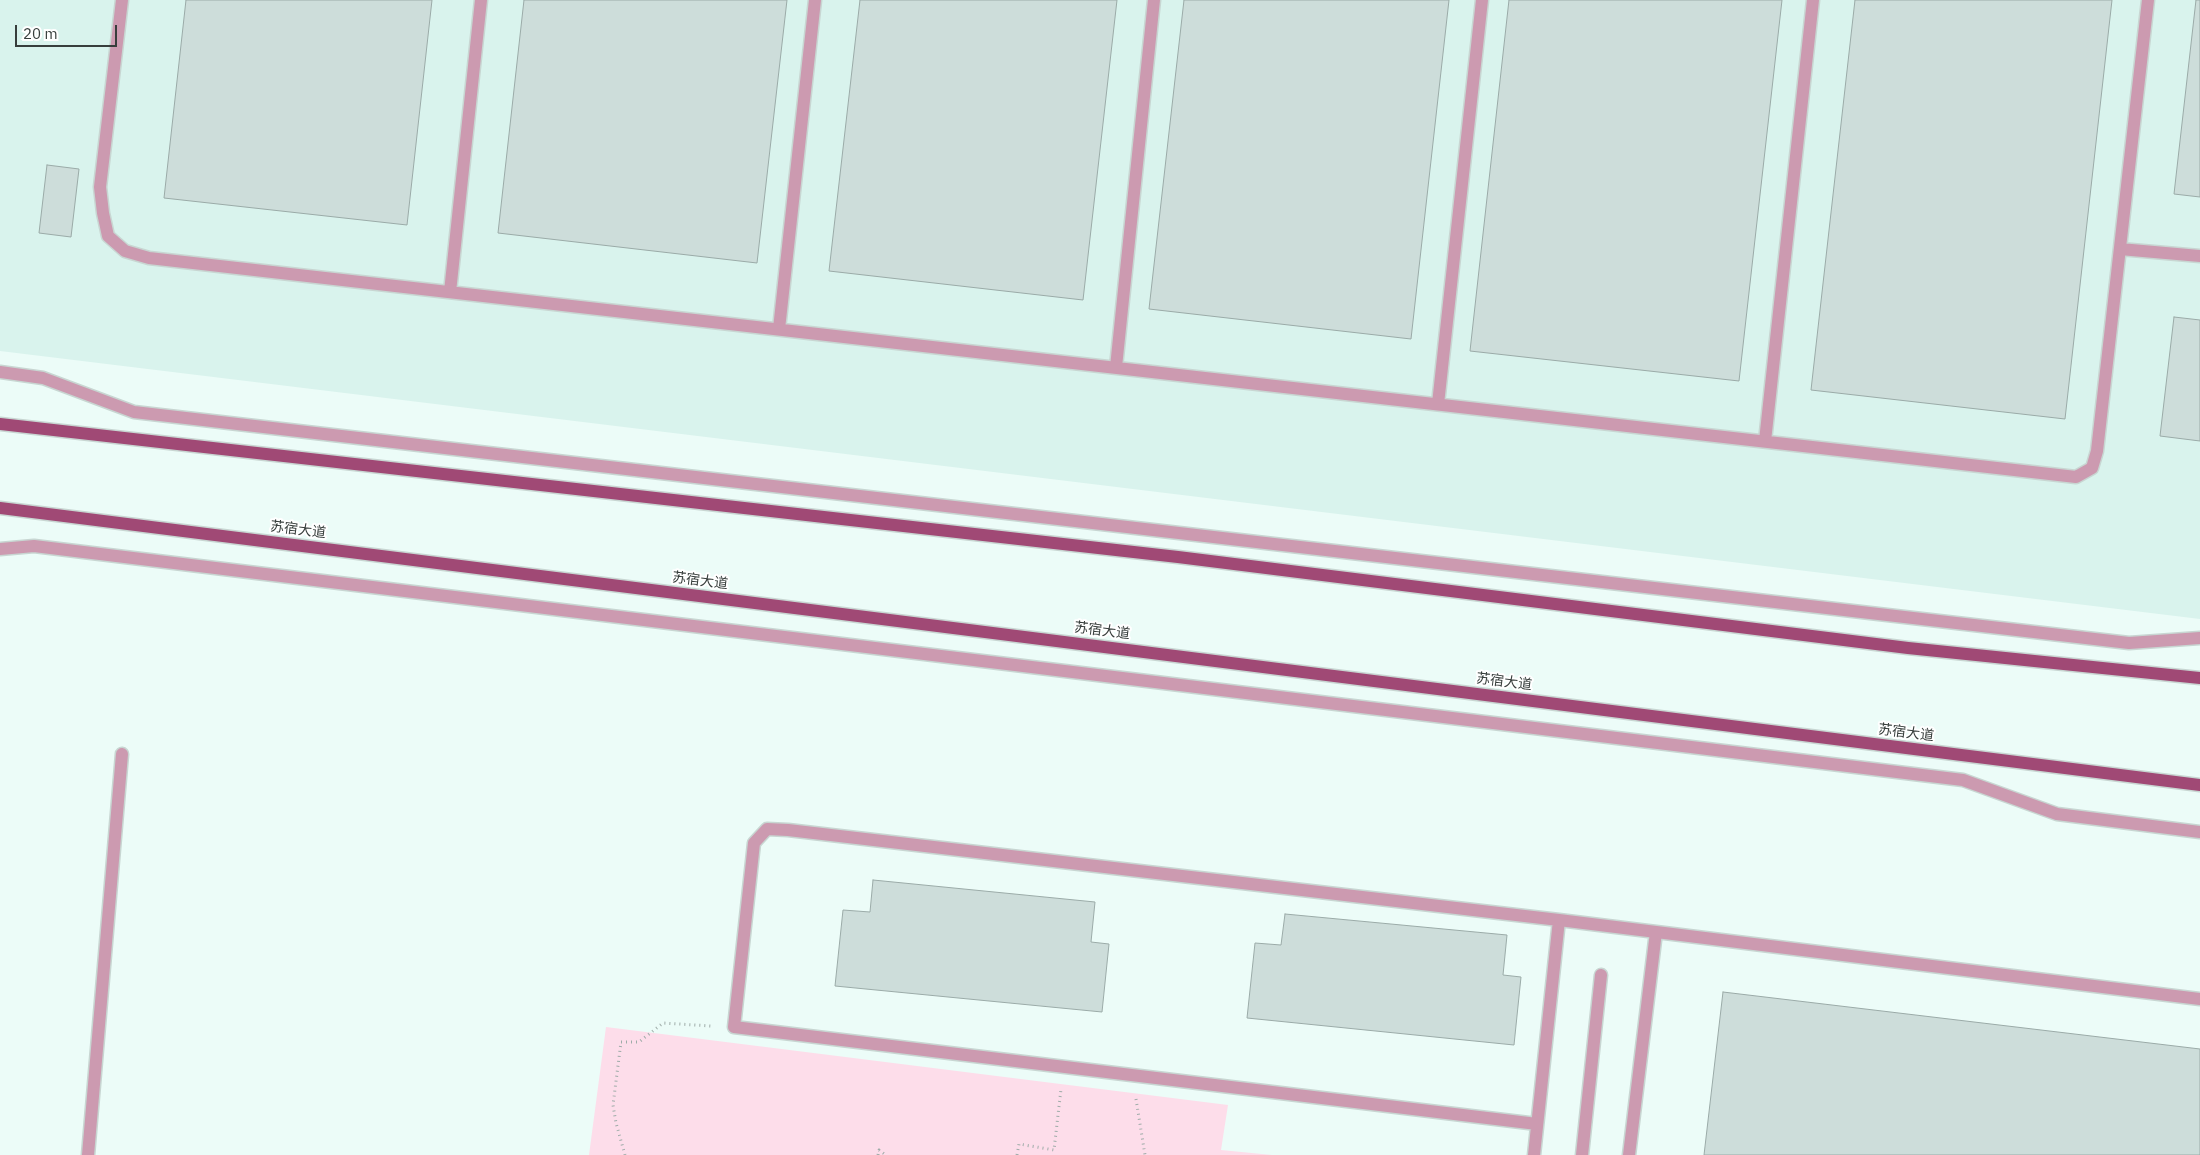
<!DOCTYPE html>
<meta charset="utf-8">
<style>
body{margin:0}
#map{position:relative;width:2200px;height:1155px;overflow:hidden;background:#ecfcf8;font-family:"IBM Plex Sans",sans-serif}
canvas{display:block}
.scale{position:absolute;left:15px;top:25px;width:102px;height:22px;box-sizing:border-box;border:2px solid #373e3c;border-top:0;padding-left:6px;font-size:15px;line-height:18px;white-space:nowrap;color:#373e3c;-webkit-text-stroke:4px #fff;paint-order:stroke}
</style>
<div id="map">
<canvas width="2200" height="1155"></canvas>
<div class="scale">20 m</div>
</div>
<script>
const ctx = document.querySelector('canvas').getContext('2d');
ctx.lineJoin = 'round';
function fillPath(path, color) {
  ctx.fillStyle = color;
  ctx.fill(path, 'evenodd');
}
function poly(rows) {
  const path = new Path2D();
  for (const r of rows) {
    path.moveTo(r[0], r[1]);
    for (let i = 2; i < r.length; i += 2) path.lineTo(r[i], r[i + 1]);
  }
  return path;
}
function stroke(path, color, width, dash) {
  ctx.strokeStyle = color;
  ctx.lineWidth = width;
  ctx.lineCap = dash ? 'butt' : 'round';
  ctx.setLineDash(dash || []);
  ctx.stroke(path);
}
function write(font, color, halo, rows, align = 'center') {
  ctx.font = font + ' "IBM Plex Sans","Noto Sans SC",sans-serif';
  ctx.lineWidth = 4;
  ctx.setLineDash([]);
  ctx.textBaseline = 'middle';
  ctx.strokeStyle = halo;
  ctx.fillStyle = color;
  for (const [text, x, y, turn = 0] of rows) {
    ctx.save();
    ctx.translate(x, y);
    ctx.rotate((+turn || 0) * Math.PI / 180);
    ctx.textAlign = isNaN(turn) ? turn : align;
    if (halo) ctx.strokeText(text, 0, 0);
    ctx.fillText(text, 0, 0);
    ctx.restore();
  }
}
fillPath(poly([
 [0,0,2200,0,2200,619,0,351]
]), '#d9f3ed');
fillPath(poly([
 [606,1027,1228,1105,1221,1150,1272,1155,589,1155]
]), '#fdddea');
const building = poly([
 [186,0,432,0,407,225,164,198,186,0],
 [524,0,787,0,757,263,498,233,524,0],
 [860,0,1117,0,1083,300,829,271,860,0],
 [1184,0,1449,0,1411,339,1149,309,1184,0],
 [1509,0,1782,0,1739,381,1470,351,1509,0],
 [1855,0,2112,0,2065,419,1811,390,1855,0],
 [2196,0,2200,0,2200,197,2174,194,2196,0],
 [47,165,79,169,71,237,39,233,47,165],
 [2174,317,2200,320,2200,441,2160,436,2174,317],
 [873,880,1095,902,1091,942,1109,944,1102,1012,835,986,843,910,870,912,873,880],
 [1285,914,1507,935,1503,975,1521,977,1514,1045,1247,1018,1255,943,1281,945,1285,914],
 [1723,992,2200,1049,2200,1155,1704,1155,1723,992]
]);
fillPath(building, '#cdddda');
stroke(building, '#9baba8', 1);
const minor = poly([
 [122,0,100,187,103,213,108,236,125,251,149,258,2076,477,2092,468,2097,451,2148,0],
 [2120,249,2200,256],
 [450,292,481,0],
 [779,329,815,0],
 [1116,367,1154,0],
 [0,372,43,378,134,412,2129,643,2200,638],
 [1438,404,1482,0],
 [1765,441,1813,0],
 [0,549,34,546,1963,780,2057,814,2200,832],
 [1537,1124,734,1027,754,843,767,829,788,830,1559,920,2200,999],
 [88,1155,122,754],
 [1534,1155,1559,920],
 [1582,1155,1601,975],
 [1629,1155,1656,932]
]);
const major = poly([
 [0,424,1178,557,1908,648,2200,678],
 [0,508,2200,785]
]);
stroke(minor, '#c8d6d2', 15);
stroke(major, '#c8d6d2', 15);
stroke(poly([
 [1136,1099,1145,1155],
 [625,1155,616,1123,613,1105,621,1042,639,1042,663,1023,711,1026],
 [878,1155,879,1150,886,1155],
 [1017,1155,1019,1144,1054,1150,1061,1089]
]), '#9faca9', 3, [1, 4]);
stroke(minor, '#cc9ab0', 12);
stroke(major, '#a04975', 12);
write('14px', '#373e3c', '#fff', [
 ["苏宿大道",298,530,7],
 ["苏宿大道",700,581,7],
 ["苏宿大道",1102,631,7],
 ["苏宿大道",1504,682,7],
 ["苏宿大道",1906,733,7]
]);
</script>
